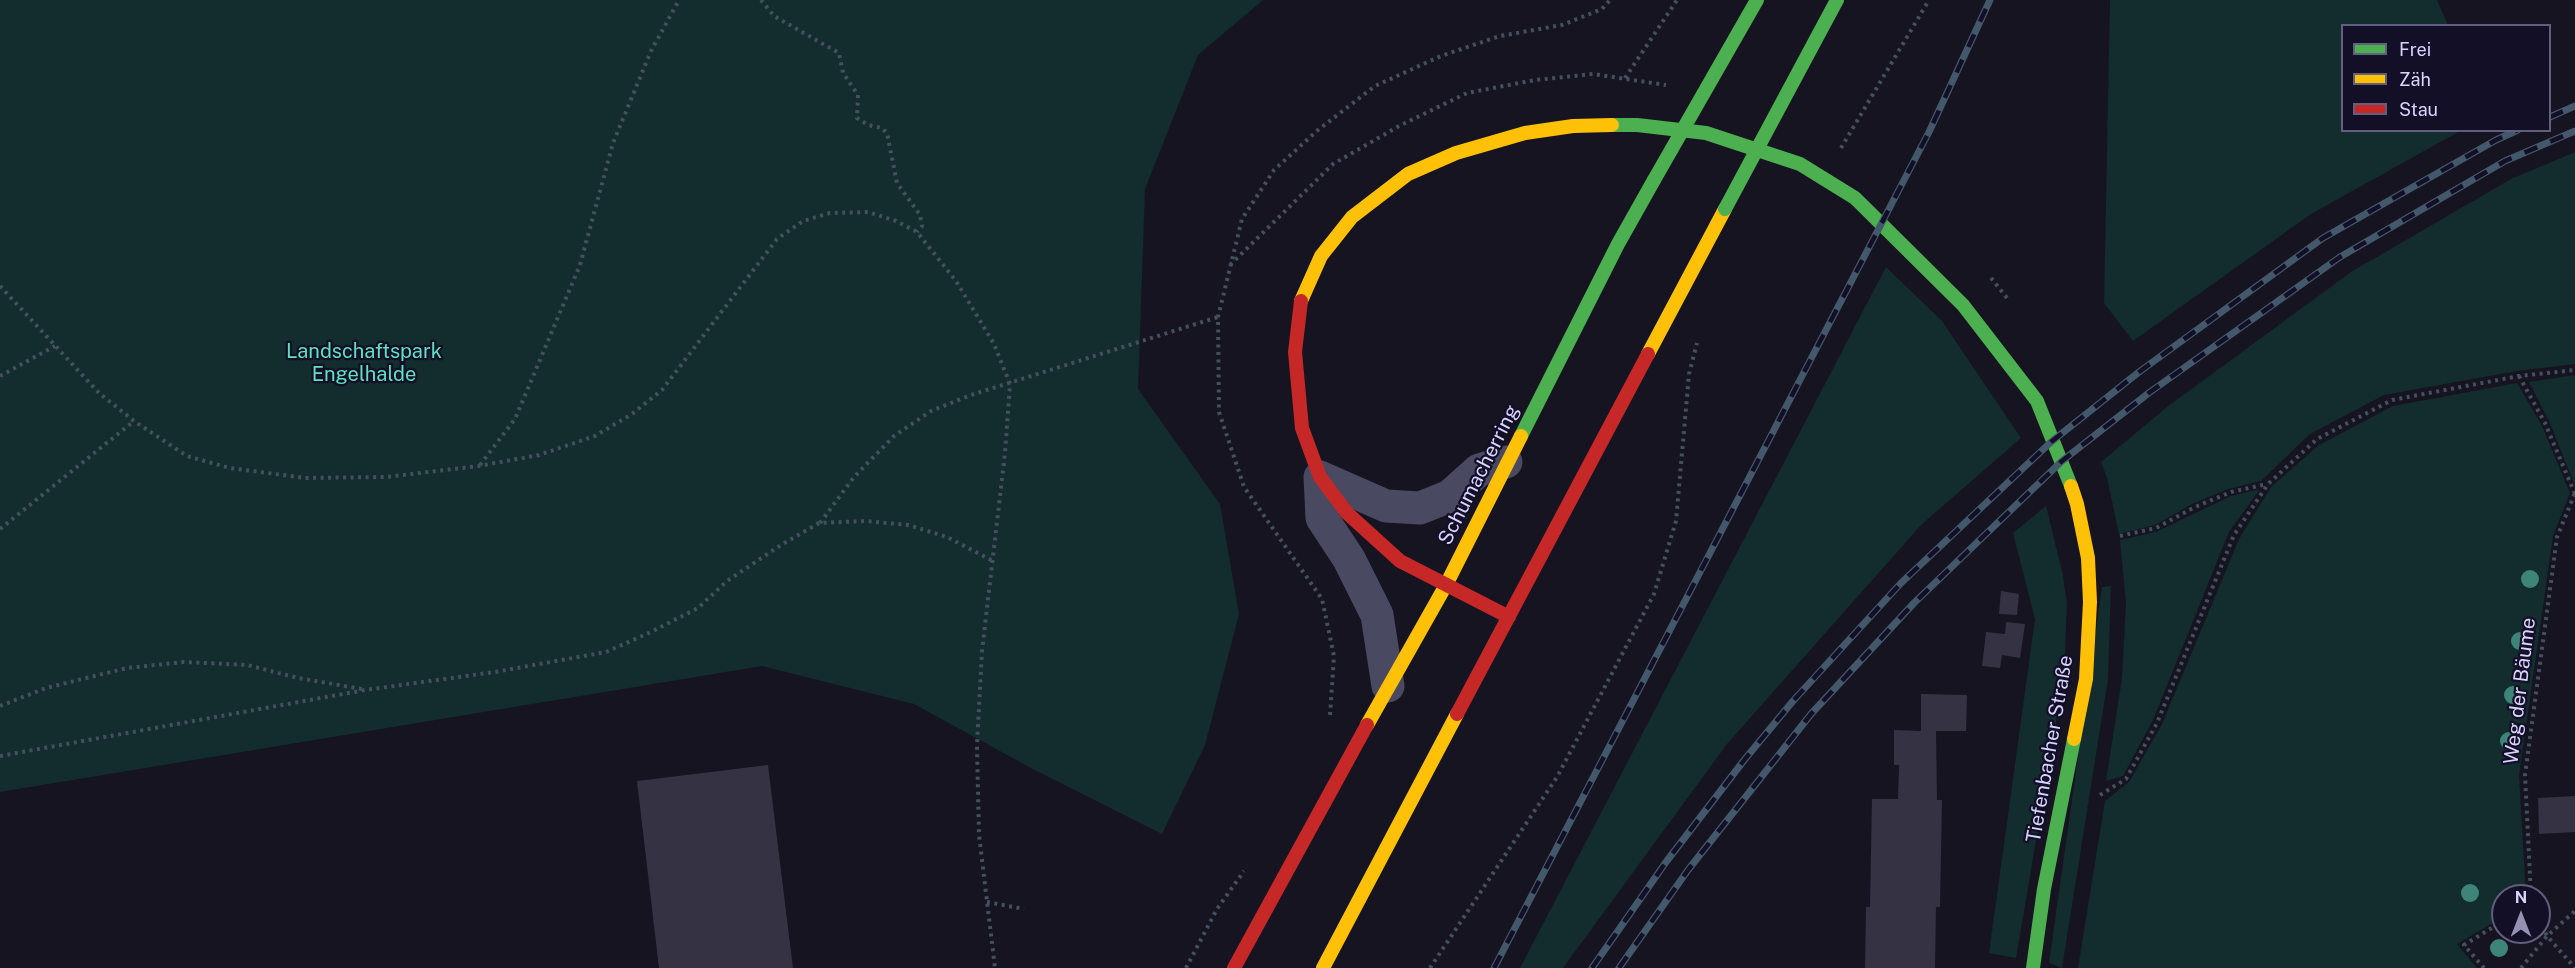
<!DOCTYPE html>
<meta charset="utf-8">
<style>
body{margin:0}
#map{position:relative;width:2575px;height:968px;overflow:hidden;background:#161421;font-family:"Public Sans",sans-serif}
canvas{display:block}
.legend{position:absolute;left:2341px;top:24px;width:210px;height:108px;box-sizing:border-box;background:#130f26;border:2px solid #625e7d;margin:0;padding:8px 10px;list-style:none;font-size:18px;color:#d9d4ff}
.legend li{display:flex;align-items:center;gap:12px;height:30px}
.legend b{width:30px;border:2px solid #625e7d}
.north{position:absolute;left:2491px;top:884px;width:60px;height:60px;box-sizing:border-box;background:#130f26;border:2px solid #625e7d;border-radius:50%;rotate:0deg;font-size:16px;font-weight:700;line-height:24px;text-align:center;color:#d9d4ff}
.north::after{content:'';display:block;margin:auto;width:21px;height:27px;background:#9591b1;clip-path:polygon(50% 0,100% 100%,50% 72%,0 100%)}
</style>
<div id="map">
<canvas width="2575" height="968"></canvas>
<ul class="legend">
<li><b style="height:8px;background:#4caf50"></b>Frei</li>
<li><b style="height:8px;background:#ffc107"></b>Zäh</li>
<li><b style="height:8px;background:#c62828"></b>Stau</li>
</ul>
<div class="north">N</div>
</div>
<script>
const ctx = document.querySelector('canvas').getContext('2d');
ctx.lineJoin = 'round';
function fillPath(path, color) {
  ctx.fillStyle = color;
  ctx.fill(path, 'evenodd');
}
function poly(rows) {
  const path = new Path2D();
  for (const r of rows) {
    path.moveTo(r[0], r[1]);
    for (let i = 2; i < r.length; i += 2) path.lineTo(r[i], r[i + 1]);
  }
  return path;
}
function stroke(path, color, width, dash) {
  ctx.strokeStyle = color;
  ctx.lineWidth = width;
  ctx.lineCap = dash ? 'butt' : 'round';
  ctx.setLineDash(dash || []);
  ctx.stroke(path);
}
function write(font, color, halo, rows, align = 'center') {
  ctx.font = font + ' "Public Sans",sans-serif';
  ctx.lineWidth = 4.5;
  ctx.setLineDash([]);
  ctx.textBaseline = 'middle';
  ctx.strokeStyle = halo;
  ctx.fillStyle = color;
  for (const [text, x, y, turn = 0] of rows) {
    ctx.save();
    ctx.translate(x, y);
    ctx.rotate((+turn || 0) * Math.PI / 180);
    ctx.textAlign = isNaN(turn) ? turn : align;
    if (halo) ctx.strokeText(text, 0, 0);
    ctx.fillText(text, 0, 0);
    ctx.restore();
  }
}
fillPath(poly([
 [0,0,1263,0,1198,55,1145,189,1138,389,1220,504,1239,614,1205,745,1162,834,1029,767,914,704,762,666,0,792],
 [2110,0,2437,0,2448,25,2342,26,2342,130,2460,131,2311,214,2133,341,2104,303],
 [2575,152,2575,364,2517,371,2384,395,2310,434,2261,481,2228,489,2192,504,2155,525,2119,534,2107,478,2101,462,2167,407,2351,272,2511,179],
 [1886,267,1942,321,2021,438,1921,525,1727,744,1563,968,1520,968],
 [2575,375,2575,486,2549,421,2529,382],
 [2517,383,2542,426,2570,493,2553,536,2519,775,2526,896,2503,896,2503,917,2457,944,2477,968,2078,968,2105,801,2129,782,2162,724,2239,539,2271,487,2319,445,2393,406],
 [2260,489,2229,532,2153,720,2123,776,2106,781,2122,678,2126,603,2120,540,2156,532,2231,496],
 [2046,506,2062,571,2067,603,2064,675,2016,958,1989,953,2035,619,2013,533],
 [2111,586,2108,679,2062,968,2049,963,2102,587]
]), '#132c2d');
fillPath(poly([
 [2001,591,2019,594,2017,615,1999,614],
 [2006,622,2025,624,2020,658,2002,655,2000,668,1982,666,1986,632,2005,634],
 [1921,694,1967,695,1966,731,1936,731,1937,800,1942,800,1940,907,1936,907,1935,968,1865,968,1866,907,1870,907,1872,799,1898,799,1899,765,1894,765,1894,730,1921,731],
 [768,765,793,968,659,968,637,781],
 [2575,796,2575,832,2539,834,2538,798]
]), '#343243');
stroke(poly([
 [761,0,774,16,839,53,843,73,858,95,857,118,868,125,882,128,887,133,897,183,920,215,922,226,917,232],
 [1625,78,1677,0],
 [1841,148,1929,0],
 [1230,265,1333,164,1399,126,1467,93,1535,80,1593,74,1666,85],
 [1991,278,2007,298],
 [0,286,99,393,134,421,187,456,230,468,305,478,386,477,479,466,539,455,595,436,632,414,662,390,777,239,803,221,830,213,868,212,896,221,917,232,956,281,994,344,1010,384,1005,453,982,651,977,745,979,835,995,968],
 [0,376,55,346],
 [2519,376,2545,423,2575,494],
 [480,465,515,419,580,265,613,143,651,51,679,0],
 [820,523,854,477,894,436,931,411,971,395,1218,317],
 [0,529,134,421],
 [2120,536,2156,528,2195,507,2231,492,2267,484],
 [0,706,46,688,127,668,184,662,247,665,298,678,362,689],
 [1330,715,1334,656,1322,599,1244,487,1219,412,1218,317,1242,219,1274,170,1318,130,1375,86,1441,56,1500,36,1562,25,1602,9,1610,0],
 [0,756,365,690,495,672,606,652,651,632,698,608,727,581,781,545,819,523,866,521,908,525,947,537,993,561],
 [2100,795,2126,779,2157,723,2234,535,2268,484,2317,439,2392,400,2519,376,2575,370],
 [2531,896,2525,775,2557,537,2575,493],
 [987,902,1024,909],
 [2539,919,2547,936,2575,968],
 [1186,968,1217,909,1244,871],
 [1430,968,1557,777,1654,594,1676,521,1689,374,1697,343],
 [2484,968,2464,945,2503,921],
 [2521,968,2547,936,2575,911]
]), '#44505f', 4, [3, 4.5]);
stroke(poly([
 [1388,686,1377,615,1349,559,1322,518,1320,477,1386,506,1420,508,1450,496,1479,470,1506,462]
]), '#4a4962', 33);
stroke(poly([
 [1612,125,1637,125,1706,133,1800,164,1855,198,1963,305,2037,401,2071,486],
 [1521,436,1618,244,1654,180],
 [2033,968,2044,889,2074,739]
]), '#4caf50', 14);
stroke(poly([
 [1301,301,1321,256,1352,217,1408,174,1456,153,1525,133,1573,126,1612,125],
 [1648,354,1725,209],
 [2071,486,2077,504,2088,558,2090,602,2086,679,2074,739],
 [1367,725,1446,585,1521,436],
 [1323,968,1457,714]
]), '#ffc107', 14);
stroke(poly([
 [1301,301,1295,352,1302,428,1320,477,1347,513,1400,561,1509,617],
 [1457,714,1648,354],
 [1234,968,1367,725]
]), '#c62828', 14);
const rail = poly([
 [2550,117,2575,106],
 [1494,968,1929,132,1990,0],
 [1592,968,1666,862,1745,759,1793,701,1901,583,2051,442,2139,372,2323,238,2496,140,2518,130],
 [1619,968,1688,870,1811,714,1914,603,2062,461,2150,392,2340,257,2505,161,2575,131]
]);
stroke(rail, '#43596b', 7);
stroke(rail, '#130f26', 4.5, [14]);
stroke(poly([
 [1654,180,1757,0],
 [1725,209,1837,0]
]), '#4caf50', 14);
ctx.fillStyle = '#3e8478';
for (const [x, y] of [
 [2530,579],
 [2520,641],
 [2513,695],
 [2509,741],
 [2470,893],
 [2499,948]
]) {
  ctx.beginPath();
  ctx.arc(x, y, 9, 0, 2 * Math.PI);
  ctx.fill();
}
write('20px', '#5fe0c0', '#130f26', [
 ["Landschaftspark",364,352],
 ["Engelhalde",364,375]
]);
write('20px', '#d9d4ff', '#130f26', [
 ["Schumacherring",1479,475,-63],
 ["Weg der Bäume",2520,691,-83],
 ["Tiefenbacher Straße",2050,749,-80]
]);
</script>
